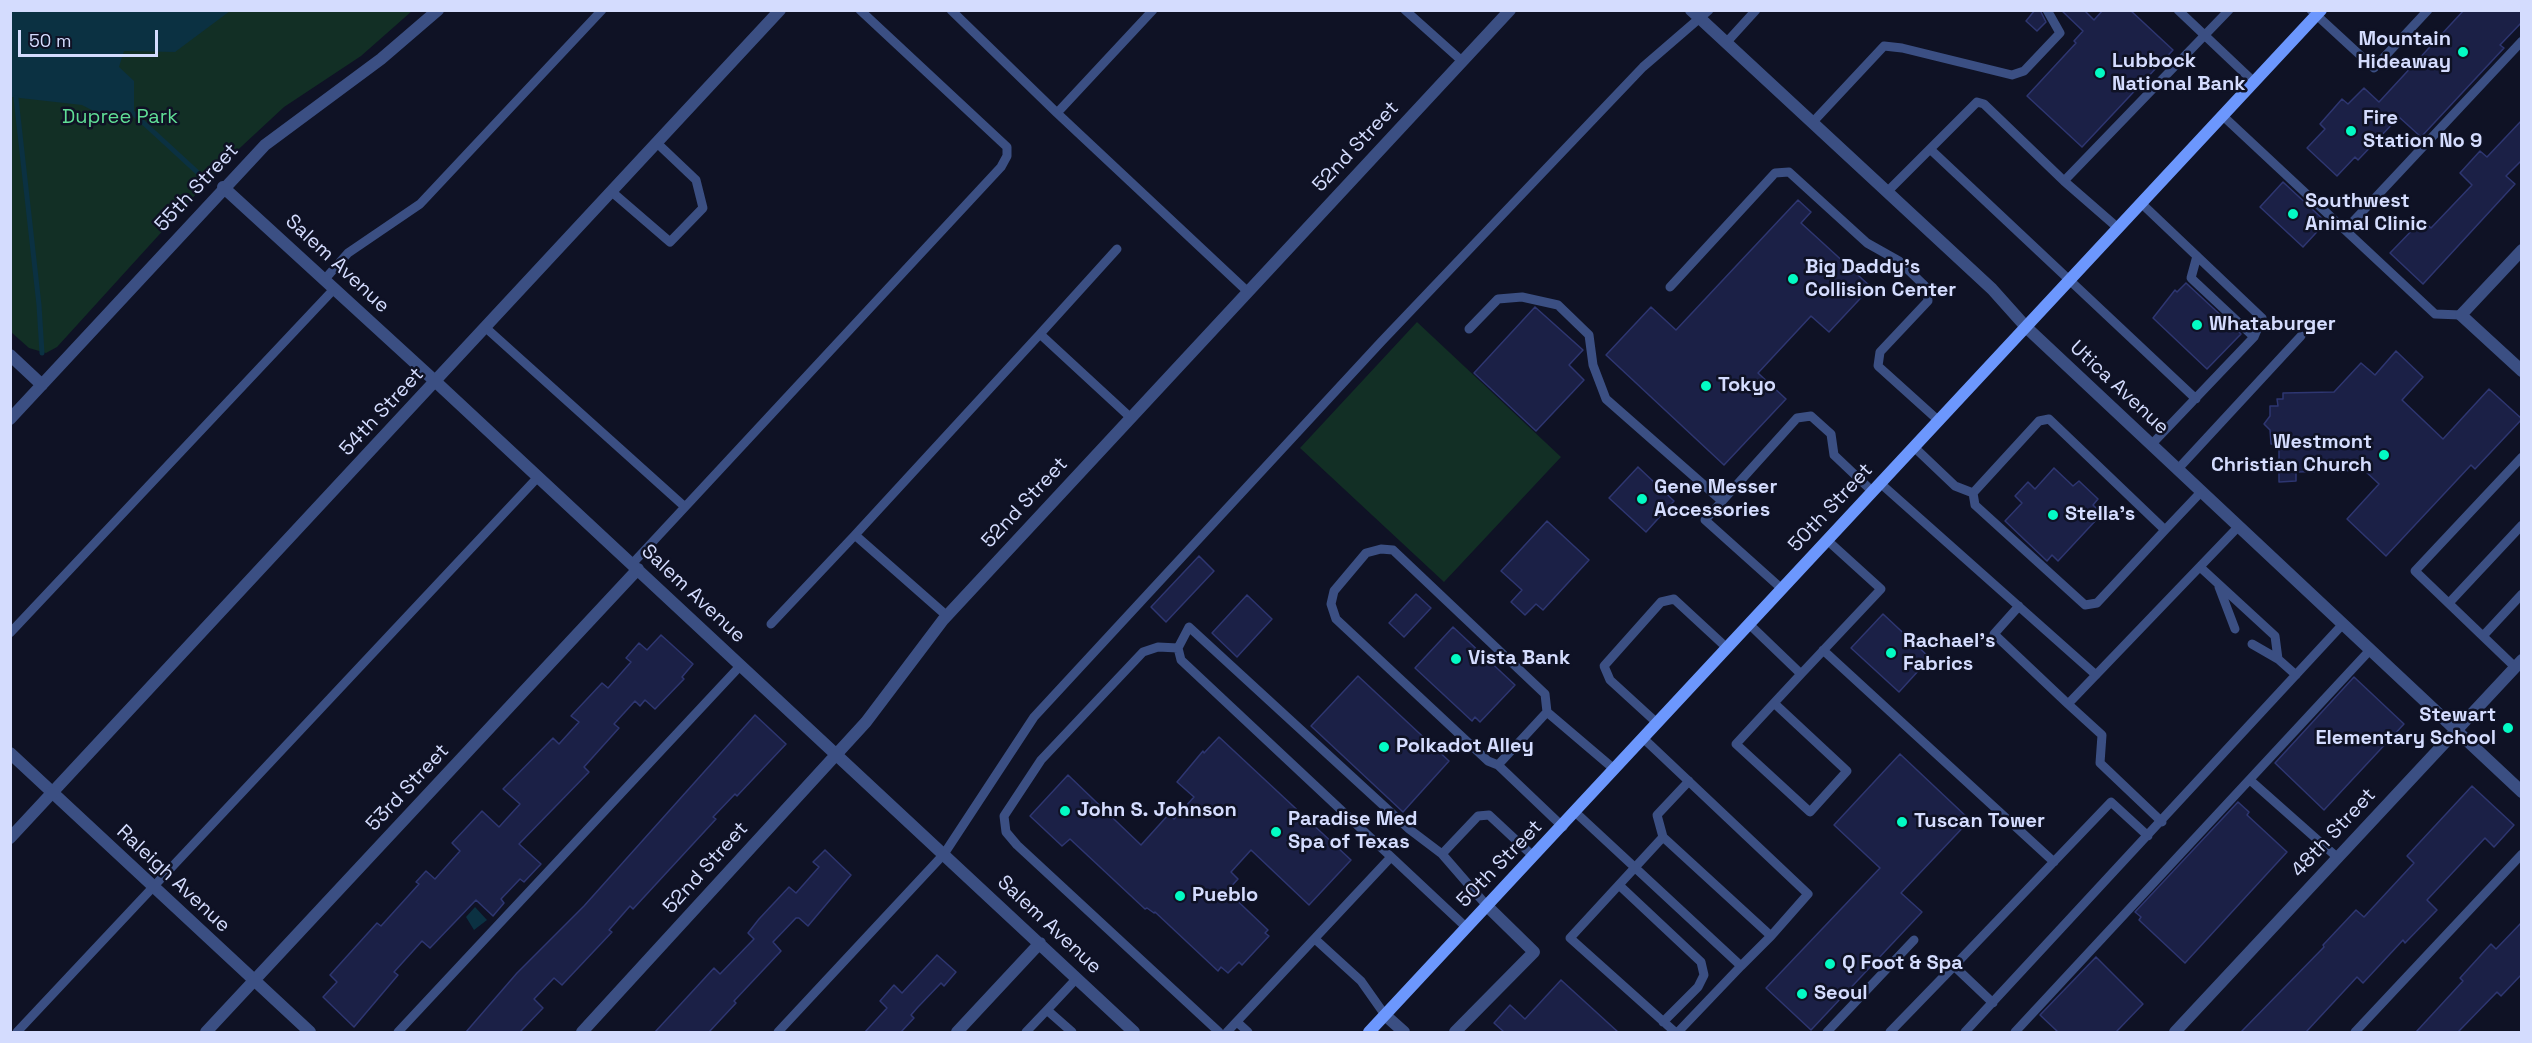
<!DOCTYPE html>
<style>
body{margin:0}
#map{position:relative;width:2532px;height:1043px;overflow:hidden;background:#0f1225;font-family:"Space Grotesk",sans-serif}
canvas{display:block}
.frame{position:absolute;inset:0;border:12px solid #d4dcfe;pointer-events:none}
.scale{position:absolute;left:18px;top:30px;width:140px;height:27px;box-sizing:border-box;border:3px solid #d4dcfe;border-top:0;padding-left:8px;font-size:18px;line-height:21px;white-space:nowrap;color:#d4dcfe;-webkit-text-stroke:4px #0f1225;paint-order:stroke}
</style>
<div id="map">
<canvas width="2532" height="1043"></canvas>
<div class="frame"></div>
<div class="scale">50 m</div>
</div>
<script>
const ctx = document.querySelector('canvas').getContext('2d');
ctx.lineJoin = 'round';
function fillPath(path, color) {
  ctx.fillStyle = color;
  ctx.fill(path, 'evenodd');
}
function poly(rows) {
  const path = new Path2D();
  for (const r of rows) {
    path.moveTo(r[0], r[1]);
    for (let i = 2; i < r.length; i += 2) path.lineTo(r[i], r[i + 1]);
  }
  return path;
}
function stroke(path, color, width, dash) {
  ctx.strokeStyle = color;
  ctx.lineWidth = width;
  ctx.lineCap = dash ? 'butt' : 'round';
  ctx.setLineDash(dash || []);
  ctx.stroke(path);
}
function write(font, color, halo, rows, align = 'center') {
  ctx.font = font + ' "Space Grotesk",sans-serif';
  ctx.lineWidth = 5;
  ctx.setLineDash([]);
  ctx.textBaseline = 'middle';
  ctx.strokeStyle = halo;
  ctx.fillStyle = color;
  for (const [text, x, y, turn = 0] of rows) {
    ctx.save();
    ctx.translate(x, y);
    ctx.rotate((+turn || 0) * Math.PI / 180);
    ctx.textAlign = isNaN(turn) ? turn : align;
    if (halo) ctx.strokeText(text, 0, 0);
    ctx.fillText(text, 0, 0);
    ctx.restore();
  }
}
fillPath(poly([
 [10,11,412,11,361,56,284,107,228,159,57,347,46,353,29,348,11,332],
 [1417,322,1561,457,1444,582,1300,448]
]), '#122f25');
fillPath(poly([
 [11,10,230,10,230,11,175,52,124,51,119,67,134,81,134,114,107,118,82,105,11,97],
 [475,907,487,920,474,930,466,917]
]), '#0b3142');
stroke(poly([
 [16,98,39,305,42,353],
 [134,114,209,183]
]), '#0b3142', 5);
const building = poly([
 [2035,10,2040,10,2046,22,2037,31,2026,21,2035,10],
 [2061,10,2084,10,2094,20,2103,10,2130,10,2173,50,2082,147,2027,96,2076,43,2074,41,2083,31,2061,10],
 [2464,10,2522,10,2522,22,2500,45,2504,48,2421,137,2399,117,2358,160,2355,157,2337,176,2307,148,2325,129,2320,124,2342,99,2348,104,2364,88,2379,102,2464,10],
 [2522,120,2522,160,2506,176,2515,184,2423,284,2390,253,2422,220,2431,228,2472,185,2460,173,2480,151,2487,157,2522,120],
 [2283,182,2326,222,2303,247,2260,207,2283,182],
 [1798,200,1811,212,1801,223,1871,287,1829,332,1811,316,1758,373,1786,399,1724,465,1606,355,1651,307,1676,330,1798,200],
 [2186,283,2241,334,2207,369,2153,318,2175,290,2177,292,2186,283],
 [1535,307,1583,350,1569,365,1584,380,1536,431,1474,373,1535,307],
 [2396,351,2423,377,2402,400,2443,439,2489,389,2522,419,2475,469,2471,465,2386,556,2347,519,2379,484,2364,470,2296,472,2296,481,2279,482,2279,444,2271,444,2270,430,2264,424,2270,416,2270,406,2278,406,2277,399,2283,399,2283,393,2334,392,2361,363,2375,375,2396,351],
 [1638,467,1674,501,1646,532,1609,498,1638,467],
 [2054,468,2073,486,2079,481,2098,499,2093,505,2096,508,2092,513,2098,518,2058,561,2052,555,2047,561,2005,521,2022,503,2015,496,2028,482,2035,489,2054,468],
 [1547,521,1589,560,1543,610,1536,604,1525,615,1511,602,1522,590,1501,571,1547,521],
 [1199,556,1214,571,1166,622,1151,607,1199,556],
 [1416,594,1431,608,1404,637,1389,623,1416,594],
 [1247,595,1272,619,1237,657,1212,633,1247,595],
 [1883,614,1930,658,1899,692,1851,648,1883,614],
 [1453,627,1515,685,1480,722,1475,717,1472,721,1415,668,1453,627],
 [661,635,693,664,682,677,684,679,655,709,645,700,640,706,635,701,614,724,619,728,584,767,589,772,519,844,541,864,524,882,520,879,501,899,504,903,493,916,476,900,430,948,422,941,394,972,398,975,354,1027,323,997,337,982,330,975,377,923,381,926,419,884,416,882,426,871,435,879,460,851,452,843,482,811,499,827,520,804,503,789,553,738,559,744,579,722,571,716,602,683,608,688,631,662,626,658,639,643,647,650,661,635],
 [1358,676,1449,761,1403,812,1311,726,1358,676],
 [2354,677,2404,724,2324,810,2275,763,2354,677],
 [755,715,786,744,737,796,735,794,713,817,716,819,633,909,630,906,609,930,612,932,562,985,554,978,534,999,543,1008,520,1032,466,1032,517,973,584,906,755,715],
 [1219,737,1351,860,1309,905,1251,850,1231,872,1238,879,1227,891,1268,930,1265,933,1269,936,1242,965,1239,962,1228,973,1221,967,1218,971,1155,912,1154,913,1147,908,1145,909,1070,839,1062,846,1030,816,1068,775,1141,845,1169,814,1174,819,1194,797,1177,782,1203,751,1204,753,1219,737],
 [1900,754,1970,820,1901,893,1922,912,1811,1030,1766,988,1880,868,1834,825,1900,754],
 [2472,786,2514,825,2494,847,2485,838,2427,900,2437,910,2405,943,2403,940,2363,983,2357,977,2306,1032,2241,1032,2324,947,2323,945,2356,910,2364,917,2414,863,2407,856,2472,786],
 [2238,802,2249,812,2247,815,2287,852,2185,963,2139,920,2141,917,2135,912,2238,802],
 [825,850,851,875,808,926,799,918,796,918,773,942,781,951,734,1001,736,1003,709,1032,655,1032,714,968,720,974,754,939,748,933,759,919,789,887,796,893,819,867,813,862,825,850],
 [2522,922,2522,974,2501,996,2497,992,2458,1032,2416,1032,2463,981,2460,978,2491,944,2496,949,2522,922],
 [937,955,956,972,944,986,941,983,918,1007,911,1015,914,1018,901,1032,865,1032,887,1008,880,1001,894,985,902,993,937,955],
 [2096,957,2143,1004,2116,1032,2058,1032,2040,1015,2096,957],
 [1561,980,1618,1032,1504,1032,1494,1023,1510,1005,1525,1019,1561,980]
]);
fillPath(building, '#1b2046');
stroke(building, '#2e3671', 1.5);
stroke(poly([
 [951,10,1057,113],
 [1153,10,1057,113,1248,292],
 [1405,10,1462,61],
 [2178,10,2254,82],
 [2311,10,2374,68,2428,10],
 [1726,43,1756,10],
 [2223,116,2435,314,2461,315],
 [1812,123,1884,46,1902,48,2012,75,2024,71,2060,33,2047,10],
 [1930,149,2196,399],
 [612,192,670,242,703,208,696,180,657,143],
 [1887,192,1977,102,1984,104,2064,181],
 [2141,203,2262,318,2254,337,2151,445],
 [2118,228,2064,181,2229,10],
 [2346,229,2522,41],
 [2197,256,2191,278,2254,337],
 [325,279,348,253,420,204,602,10],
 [1670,287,1775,173,1789,172,1867,243,1899,261,1927,288,1928,301,1880,352,1878,366,1939,421],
 [486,328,685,507],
 [1469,329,1498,299,1522,297,1558,305,1589,335,1593,365,1606,399,1722,501],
 [1040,334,1117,249],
 [1914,447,1955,486,1973,493],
 [2177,470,2301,336],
 [1880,483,2096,675],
 [2165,530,2049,419,2039,421,1973,493,1975,505,2085,605,2097,603,2165,530,2201,492],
 [632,564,1001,167,1007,156,1007,147,860,10],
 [2200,567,2275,636,2278,659,2296,675],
 [2219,587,2235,629],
 [1782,589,1705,520,1797,418,1811,416,1831,434,1834,455,1873,492],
 [2449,603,2522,525],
 [2019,606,1994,634,2068,704],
 [947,616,855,535,1040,334,1131,418],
 [771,624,855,535],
 [1749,624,1801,674,1881,589,1827,540],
 [10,633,335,288],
 [2483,636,2522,594],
 [2252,644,2278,659],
 [1178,648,1158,647,1143,652,1041,760,1004,816,1006,832,1017,845,1219,1032],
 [1823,650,2054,862],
 [2515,667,2415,571,2522,457],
 [1774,703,1847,771,1810,812,1736,744,1774,703,1801,674],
 [1657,723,1610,680,1604,666,1661,602,1674,599,1727,648],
 [1498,765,1488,761,1336,619,1331,604,1334,591,1366,553,1381,549,1393,550,1545,694,1547,712],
 [2250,780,2338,858],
 [1574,811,1741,966,1771,936,1808,894,1643,738],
 [2162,822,2100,763,2102,735,2068,704,2238,527],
 [1563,827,1498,765,1547,712,1614,769],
 [1663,837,1771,936],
 [1442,854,1409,829,1189,627,1178,648,1181,660,1467,928],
 [1619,885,1701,962,1704,975,1698,987,1663,1022],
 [1488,907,1442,854,1478,816,1489,815,1533,856],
 [1315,939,1361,981,1385,1015],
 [1993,1003,1954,966,2111,802,2148,836],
 [1237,1022,1248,1032],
 [17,1032,538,477],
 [398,1032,741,665],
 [778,1032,944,854,1034,717,1381,342,1643,67,1709,10],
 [1026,1032,1047,1010],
 [1072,1032,1047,1010,1077,978],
 [1227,1032,1391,857],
 [1675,1032,1570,938,1663,837,1657,815,1689,781],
 [1678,1032,1741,966],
 [1827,1032,1914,940],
 [1890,1032,1954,966],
 [1965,1032,2342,625],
 [2015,1032,2370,650],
 [2355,1032,2522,854]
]), '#3b4f83', 9);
stroke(poly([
 [223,187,436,382,1134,1032],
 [2522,250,2461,315,2522,371],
 [10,355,42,385],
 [10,419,265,145,381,59,438,10],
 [10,753,310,1032],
 [1385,1015,1404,1032],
 [206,1032,638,569],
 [582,1032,866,722,943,620,1510,10],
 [957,1032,1040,943],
 [1455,1032,1534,952,1488,907],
 [2175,1032,2522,660]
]), '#3b4f83', 12);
stroke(poly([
 [1691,10,1992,289,2026,327,2522,792],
 [10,838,780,10]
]), '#3b4f83', 12);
stroke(poly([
 [1369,1032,2321,10]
]), '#6c97fd', 12);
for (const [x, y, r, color] of [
 [2463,52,6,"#03fbc4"],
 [2100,73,6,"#03fbc4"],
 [2351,131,6,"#03fbc4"],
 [2293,214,6,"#03fbc4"],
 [1793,279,6,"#03fbc4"],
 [2197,325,6,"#03fbc4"],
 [1706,386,6,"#03fbc4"],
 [2384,455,6,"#03fbc4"],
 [1642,499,6,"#03fbc4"],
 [2053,515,6,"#03fbc4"],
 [1891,653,6,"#03fbc4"],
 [1456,659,6,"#03fbc4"],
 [2508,728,6,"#03fbc4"],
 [1384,747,6,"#03fbc4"],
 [1065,811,6,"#03fbc4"],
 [1902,822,6,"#03fbc4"],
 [1276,832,6,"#03fbc4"],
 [1180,896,6,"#03fbc4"],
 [1830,964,6,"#03fbc4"],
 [1802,994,6,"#03fbc4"]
]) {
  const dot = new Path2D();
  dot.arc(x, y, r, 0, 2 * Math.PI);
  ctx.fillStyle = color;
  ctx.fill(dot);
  stroke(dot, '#0f1225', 2);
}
write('bold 20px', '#d4dcfe', '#0f1225', [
 ["Mountain",2451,40,"right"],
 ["Hideaway",2451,63,"right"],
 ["Lubbock",2112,62],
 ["National Bank",2112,85],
 ["Fire",2363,119],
 ["Station No 9",2363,142],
 ["Southwest",2305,202],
 ["Animal Clinic",2305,225],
 ["Big Daddy's",1805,268],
 ["Collision Center",1805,291],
 ["Whataburger",2209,325],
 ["Tokyo",1718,386],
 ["Westmont",2372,443,"right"],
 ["Christian Church",2372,466,"right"],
 ["Gene Messer",1654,488],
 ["Accessories",1654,511],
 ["Stella's",2065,515],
 ["Rachael's",1903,642],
 ["Fabrics",1903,665],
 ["Vista Bank",1468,659],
 ["Stewart",2496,716,"right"],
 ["Elementary School",2496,739,"right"],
 ["Polkadot Alley",1396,747],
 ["John S. Johnson",1077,811],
 ["Paradise Med",1288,820],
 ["Spa of Texas",1288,843],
 ["Tuscan Tower",1914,822],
 ["Pueblo",1192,896],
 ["Q Foot & Spa",1842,964],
 ["Seoul",1814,994]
], 'left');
write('20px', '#60de96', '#0f1225', [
 ["Dupree Park",120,118]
]);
write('20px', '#d4dcfe', '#0f1225', [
 ["52nd Street",1356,147,-47],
 ["55th Street",197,188,-47],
 ["Salem Avenue",337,264,43],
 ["Utica Avenue",2119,388,43],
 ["54th Street",382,412,-47],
 ["52nd Street",1025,503,-47],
 ["50th Street",1831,508,-47],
 ["Salem Avenue",693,594,43],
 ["53rd Street",408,788,-47],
 ["48th Street",2334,833,-47],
 ["50th Street",1500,864,-46],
 ["52nd Street",706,868,-48],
 ["Raleigh Avenue",173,879,43],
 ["Salem Avenue",1049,925,43]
]);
</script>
